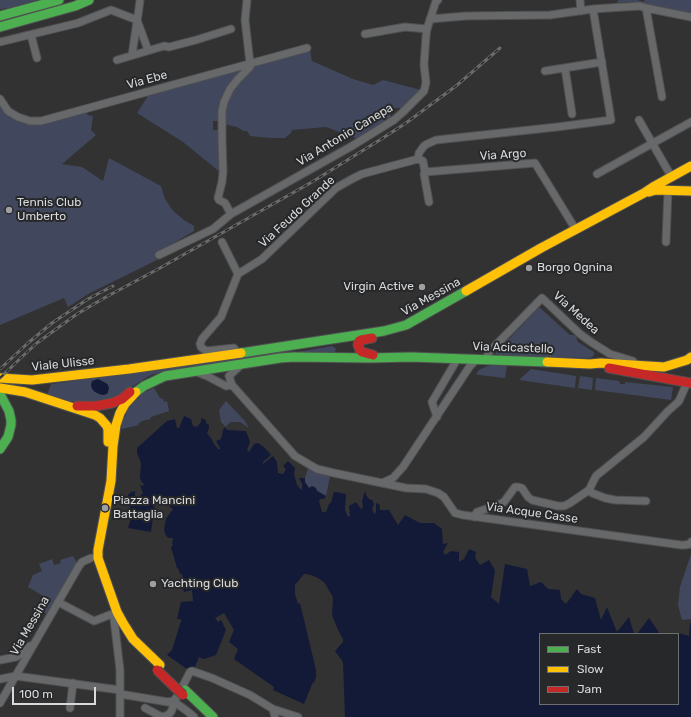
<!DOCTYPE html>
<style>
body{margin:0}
#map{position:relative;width:691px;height:717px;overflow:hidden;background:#323233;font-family:Rubik,sans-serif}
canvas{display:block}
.legend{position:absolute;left:539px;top:633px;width:140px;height:72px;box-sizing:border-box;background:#27282a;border:1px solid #6e6f71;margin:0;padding:5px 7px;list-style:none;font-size:12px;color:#d8d9db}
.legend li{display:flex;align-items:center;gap:8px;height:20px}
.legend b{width:20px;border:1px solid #6e6f71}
.scale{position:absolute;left:12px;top:687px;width:84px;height:18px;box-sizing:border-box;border:2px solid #d8d9db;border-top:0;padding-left:5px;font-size:12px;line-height:14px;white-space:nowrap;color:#d8d9db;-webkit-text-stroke:3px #27282a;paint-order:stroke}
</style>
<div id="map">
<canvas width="691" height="717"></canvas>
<ul class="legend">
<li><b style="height:5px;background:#4caf50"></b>Fast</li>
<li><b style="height:5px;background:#ffc107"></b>Slow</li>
<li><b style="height:5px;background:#c62828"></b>Jam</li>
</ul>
<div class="scale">100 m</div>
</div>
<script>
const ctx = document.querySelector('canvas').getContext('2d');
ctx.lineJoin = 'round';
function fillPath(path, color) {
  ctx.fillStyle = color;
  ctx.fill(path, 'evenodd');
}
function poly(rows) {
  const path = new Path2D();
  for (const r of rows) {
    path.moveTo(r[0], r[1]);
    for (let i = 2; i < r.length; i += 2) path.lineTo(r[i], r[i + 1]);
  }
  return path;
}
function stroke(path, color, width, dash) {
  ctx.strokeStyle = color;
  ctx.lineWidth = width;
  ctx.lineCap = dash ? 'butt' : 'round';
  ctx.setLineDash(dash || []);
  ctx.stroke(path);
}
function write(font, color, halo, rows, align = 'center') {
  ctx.font = font + ' Rubik,sans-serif';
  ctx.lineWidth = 4;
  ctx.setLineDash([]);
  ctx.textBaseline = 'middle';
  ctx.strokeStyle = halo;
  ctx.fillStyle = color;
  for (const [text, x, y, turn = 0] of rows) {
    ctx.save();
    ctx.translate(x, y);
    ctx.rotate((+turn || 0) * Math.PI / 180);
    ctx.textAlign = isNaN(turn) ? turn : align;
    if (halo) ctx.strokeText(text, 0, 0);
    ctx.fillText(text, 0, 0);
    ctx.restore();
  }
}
fillPath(poly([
 [0,0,38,0,10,8,0,9],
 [620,0,637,0,643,2,645,0,691,0,691,15,641,3,634,2,617,3,617,1],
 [310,50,312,61,353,79,373,85,383,80,421,90,402,108,391,108,389,113,392,117,358,139,326,127,292,130,291,133,285,138,271,138,250,136,247,131,243,131,237,127,224,124,226,101,240,80,246,77,246,73,258,64],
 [245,67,238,75,219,121,213,121,213,130,219,130,219,135,218,138,220,141,221,173,183,142,137,113,149,94],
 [0,103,16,120,27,124,38,123,88,110,87,115,93,116,91,130,96,135,62,164,82,167,103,181,109,158,161,186,165,199,173,211,184,220,194,226,194,231,155,254,157,260,90,293,68,307,64,298,0,325],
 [539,307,570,335,574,335,576,337,578,342,594,352,594,355,592,357,589,358,503,356,495,354],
 [332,346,335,348,336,349,335,352,170,370,151,375,144,379,119,395,110,398,82,403,73,402,47,395,51,384,286,351,297,352],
 [491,365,507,366,505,378,479,375,476,374,479,370,485,367],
 [531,369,576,376,575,388,519,380],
 [580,376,593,378,592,390,578,388],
 [596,378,619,381,620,384,625,384,625,382,673,387,671,400,595,390],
 [154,388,160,398,163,399,164,402,167,401,169,411,151,417,150,419,142,421,138,424,139,425,122,429,121,425,128,409,132,404,143,393],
 [226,401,245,421,249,428,240,422,231,422,225,427,224,425,221,422,219,410],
 [308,468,318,473,330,476,326,496,311,487,309,488,305,482,305,478],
 [691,554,691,619,682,620,678,605,680,587],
 [73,556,77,563,47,614,43,612,50,600,28,587,33,575,42,571,39,564,52,559,54,565,61,563,60,560]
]), '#41485e');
fillPath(poly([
 [98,379,106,383,108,385,109,388,108,392,107,394,103,395,99,394,95,392,92,389,91,385,92,381],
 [184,416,191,419,193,426,197,427,201,422,201,418,206,420,206,423,209,425,209,428,207,433,210,437,211,438,214,444,218,449,220,449,220,448,216,441,221,439,223,430,225,427,227,430,246,431,250,442,247,450,249,452,254,444,258,443,264,447,271,455,263,462,263,464,273,456,277,462,278,473,283,474,286,469,283,466,288,461,295,468,294,474,297,485,301,490,302,488,302,484,299,478,305,478,305,482,309,488,312,486,316,488,317,491,326,496,324,499,320,499,319,501,322,512,326,512,329,504,331,502,334,492,336,492,346,494,345,510,348,517,350,515,349,506,356,502,361,509,363,507,362,502,364,493,366,492,366,495,369,499,372,500,374,504,372,509,374,514,376,512,376,503,380,505,380,510,389,510,398,525,405,515,420,523,434,523,442,529,443,544,448,543,443,552,445,555,451,551,459,552,459,562,464,559,469,549,476,552,475,558,480,565,489,560,495,570,491,597,499,604,505,564,527,569,530,586,541,582,548,589,560,590,561,599,566,604,577,589,581,594,595,598,601,620,607,607,617,632,629,617,634,634,540,634,540,704,678,704,678,633,689,636,690,623,691,624,691,717,345,717,343,662,335,651,343,642,343,639,338,630,332,615,333,597,324,582,318,578,311,575,304,574,295,585,295,594,298,604,300,603,316,670,316,677,314,683,313,682,304,704,273,690,274,687,234,659,238,649,229,642,234,630,224,613,215,618,218,622,221,620,226,630,216,655,204,659,199,657,194,669,189,667,187,669,167,655,172,650,181,621,182,621,180,619,177,619,181,602,193,601,192,590,184,592,181,581,183,580,182,574,180,574,178,568,177,568,171,547,173,545,172,542,173,539,172,538,168,538,165,534,164,529,166,519,173,509,159,499,155,502,151,532,128,528,131,518,128,514,125,513,127,510,132,511,130,509,130,505,125,504,125,502,129,499,128,495,131,492,135,491,135,495,137,499,143,493,140,485,143,486,144,483,142,483,140,478,141,463,137,453,137,448,167,421,175,419,177,428,179,428],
 [649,618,660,634,637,634]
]), '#131a38');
const street = poly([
 [580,0,581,11],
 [646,8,662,97],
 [430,19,466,16,550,15,593,9,640,6,646,8,691,17],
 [365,34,405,27,427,29],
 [31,35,37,58],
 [0,42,78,23,111,10,137,20,148,50],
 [132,55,139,8,140,0],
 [117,60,164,46,169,47,196,40,231,29],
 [565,68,572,114],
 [545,71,602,62],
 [0,99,8,111,18,117,30,121,41,121,307,48],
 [639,120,671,176],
 [418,159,419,153,424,146,427,144,436,140,557,127,611,120,593,9],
 [418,159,423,161,425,172],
 [597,174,691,122],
 [429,202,424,174,425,172,535,163,576,230],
 [231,214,225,203,219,200,218,198,222,182,223,172,222,138,222,111,224,102,230,89,238,79,250,67,250,63,245,20,247,0],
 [222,242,238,274],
 [666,242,668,190],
 [159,255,213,229,231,214,352,146,394,120,403,112,424,91,425,87,426,82,424,65,426,36,427,29,436,1,438,0],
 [237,353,234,348,206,351,201,347,200,344,202,339,221,317,238,274,262,259,336,188,352,179,362,174,418,159],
 [486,359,489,352,493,348,542,298,580,334,591,342,610,354,633,361],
 [241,365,229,376,232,385,295,456,317,469,334,473,406,488,426,489,438,493,444,497,455,513,463,515,681,545,685,545,690,544,691,542],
 [197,372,207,376,226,386,232,385],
 [437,417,432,402,455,363,452,358],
 [382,483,393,478,403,467,470,366,477,359],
 [589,490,592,493,605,498,615,500,646,501],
 [474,517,477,512,498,505,504,502,515,487,518,487,522,488,528,497,532,500,558,506,564,506,570,503,589,490,596,476,644,437,668,411,677,403,679,401,686,385],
 [58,602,94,621,112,614],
 [114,619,120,670,120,717],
 [0,660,16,657,24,652,30,646],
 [0,679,16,676,120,690],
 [120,694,168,702,173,701,177,697,190,672,192,671,212,678,250,695,273,709,298,717],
 [173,701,187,711,194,717],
 [0,703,79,566,82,562,91,558],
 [70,708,73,683],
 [145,708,162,717,168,715,171,712,173,707,173,701],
 [273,709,275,717]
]);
const fast = poly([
 [0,16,59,0],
 [0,27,75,6,89,0],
 [241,353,384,331,406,325,466,291],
 [136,392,144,386,165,376,280,358,294,357,371,358,411,357,547,362],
 [0,394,9,411,11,420,11,425,8,437,0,449],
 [185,690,213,717]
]);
const slow = poly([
 [649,192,656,190,691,191],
 [466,291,541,248,644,193,653,187,691,166],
 [547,362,590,364,601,363,664,367,687,360,691,357],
 [0,378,32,380,129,369,241,353],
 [0,388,25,392,95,415,100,418,107,426,108,430,108,442],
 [136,392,125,404,120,413,116,425,113,446,111,481,98,550,98,558,117,612,123,623,133,639,160,665]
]);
const jam = poly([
 [372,338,361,340,359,341,358,345,360,350,362,352,373,355],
 [609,368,691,383],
 [77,406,96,406,112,403,122,399,130,392]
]);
stroke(street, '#505051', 9);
stroke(fast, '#505051', 11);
stroke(slow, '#505051', 11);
stroke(jam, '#505051', 11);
stroke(street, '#676869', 7);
stroke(fast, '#4caf50', 9);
stroke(slow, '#ffc107', 9);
stroke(jam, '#c62828', 9);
const rail = poly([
 [0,369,28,343,52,323,88,299,113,286],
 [0,378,25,354,37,343,59,327,77,314,106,297,160,268,312,182,383,138,406,123,456,86,500,48]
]);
stroke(rail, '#6b6b6c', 3);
stroke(rail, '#27282a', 1.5, [4.5]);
const jamBridge = poly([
 [157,670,183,695]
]);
stroke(jamBridge, '#505051', 11, []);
stroke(jamBridge, '#c62828', 9);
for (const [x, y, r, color] of [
 [9,210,4,"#9e9fa0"],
 [529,268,4,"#9e9fa0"],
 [422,287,4,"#9e9fa0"],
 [105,508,4,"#9e9fa0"],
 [153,584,4,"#9e9fa0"]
]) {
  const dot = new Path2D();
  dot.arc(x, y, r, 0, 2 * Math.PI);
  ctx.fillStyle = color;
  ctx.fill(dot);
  stroke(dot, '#27282a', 1.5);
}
write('12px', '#d8d9db', '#27282a', [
 ["Via Ebe",147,80,-15],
 ["Via Antonio Canepa",345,135,-31],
 ["Via Argo",503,155,-4],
 ["Via Feudo Grande",297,212,-43],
 ["Via Messina",431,297,-29],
 ["Via Medea",576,313,42],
 ["Via Acicastello",513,348,2],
 ["Viale Ulisse",63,364,-6],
 ["Via Acque Casse",532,513,8],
 ["Via Messina",30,626,-60]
]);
write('12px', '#d8d9db', '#27282a', [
 ["Tennis Club",17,203],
 ["Umberto",17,217],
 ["Borgo Ognina",537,268],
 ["Virgin Active",414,287,"right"],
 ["Piazza Mancini",113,501],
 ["Battaglia",113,515],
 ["Yachting Club",161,584]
], 'left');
</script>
